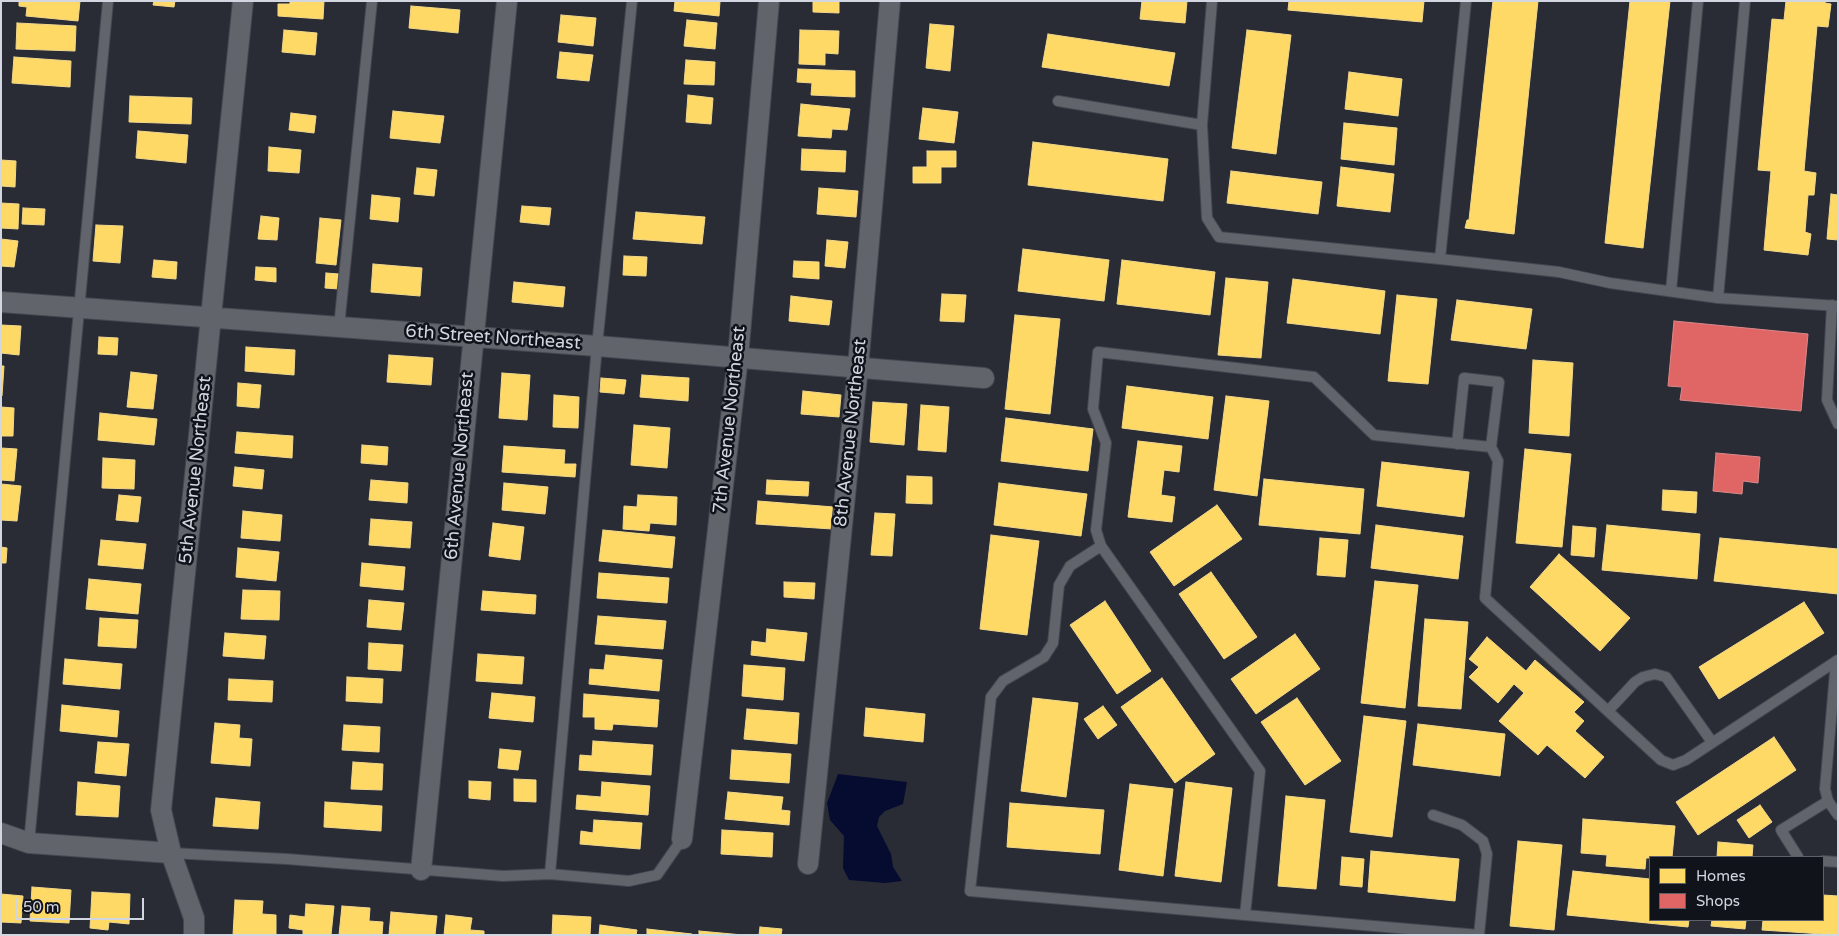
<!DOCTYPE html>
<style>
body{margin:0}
#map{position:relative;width:1839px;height:936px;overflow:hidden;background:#292c35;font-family:"Varela Round",sans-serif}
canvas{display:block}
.frame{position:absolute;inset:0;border:2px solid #d2d6e1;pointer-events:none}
.legend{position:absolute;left:1649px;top:856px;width:175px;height:65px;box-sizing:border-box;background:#10131a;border:1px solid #5e616a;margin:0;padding:6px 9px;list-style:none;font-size:15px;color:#d2d6e1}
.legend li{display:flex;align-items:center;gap:10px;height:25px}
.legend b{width:25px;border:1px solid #5e616a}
.scale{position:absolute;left:15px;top:898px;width:129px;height:22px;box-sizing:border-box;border:2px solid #d2d6e1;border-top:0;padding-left:6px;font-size:15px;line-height:18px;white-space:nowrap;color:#d2d6e1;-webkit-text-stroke:4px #10131a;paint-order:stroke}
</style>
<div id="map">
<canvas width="1839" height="936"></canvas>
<div class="frame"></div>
<ul class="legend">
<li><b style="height:14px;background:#ffd966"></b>Homes</li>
<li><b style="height:14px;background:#e06666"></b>Shops</li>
</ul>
<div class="scale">50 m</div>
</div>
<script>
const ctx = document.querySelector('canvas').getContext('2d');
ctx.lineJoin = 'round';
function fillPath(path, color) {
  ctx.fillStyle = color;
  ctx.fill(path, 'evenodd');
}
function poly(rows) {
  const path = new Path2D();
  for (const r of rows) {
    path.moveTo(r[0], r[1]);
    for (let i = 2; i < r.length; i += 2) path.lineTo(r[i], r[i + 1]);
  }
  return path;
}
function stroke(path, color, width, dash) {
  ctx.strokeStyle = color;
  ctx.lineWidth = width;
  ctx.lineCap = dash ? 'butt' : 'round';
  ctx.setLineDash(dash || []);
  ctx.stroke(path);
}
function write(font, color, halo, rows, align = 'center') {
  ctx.font = font + ' "Varela Round",sans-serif';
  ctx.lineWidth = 5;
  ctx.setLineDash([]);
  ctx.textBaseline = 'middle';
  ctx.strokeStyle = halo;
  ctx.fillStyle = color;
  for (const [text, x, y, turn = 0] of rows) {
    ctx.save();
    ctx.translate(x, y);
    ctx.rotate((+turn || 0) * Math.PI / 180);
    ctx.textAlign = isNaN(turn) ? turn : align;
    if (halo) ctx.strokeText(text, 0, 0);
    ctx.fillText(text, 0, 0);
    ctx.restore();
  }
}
fillPath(poly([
 [838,774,907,782,903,804,885,811,879,817,877,826,891,854,893,867,902,881,885,883,849,880,843,868,844,836,830,820,827,803]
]), '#060c30');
const homes = poly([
 [19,1,80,1,78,21,26,16,27,7,19,6,19,1],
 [154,1,175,1,174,7,153,5,154,1],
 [290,1,324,1,323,19,278,16,278,4,290,4,290,1],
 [675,1,720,1,719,16,674,11,675,1],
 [813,1,839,1,839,13,813,12,813,1],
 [1142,1,1187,1,1185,23,1140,19,1142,1],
 [1289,1,1424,1,1422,22,1288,10,1289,1],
 [1493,1,1538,1,1514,234,1465,228,1467,220,1469,220,1493,1],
 [1630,1,1670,1,1643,248,1605,243,1630,1],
 [1786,1,1825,1,1825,3,1831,4,1828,27,1817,26,1804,171,1816,173,1814,195,1808,195,1805,232,1811,234,1808,255,1764,250,1771,171,1758,170,1772,19,1784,20,1786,1],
 [411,6,460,10,458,33,409,28,411,6],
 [561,15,596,18,593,46,558,42,561,15],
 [687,20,717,23,715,49,684,46,687,20],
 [17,23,76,26,75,51,16,49,17,23],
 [930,24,954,26,950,71,926,68,930,24],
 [284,30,317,33,315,55,282,52,284,30],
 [800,30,839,31,838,54,825,53,825,65,799,64,800,30],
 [1247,30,1291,35,1276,154,1232,148,1247,30],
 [1048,34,1175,53,1169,86,1042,67,1048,34],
 [560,52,593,55,589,81,557,78,560,52],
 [14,57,71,61,70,87,12,83,14,57],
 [686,60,715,62,714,85,684,84,686,60],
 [798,69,855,71,855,97,811,95,812,83,797,82,798,69],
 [1349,72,1402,79,1398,116,1345,109,1349,72],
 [688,95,713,98,711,124,686,122,688,95],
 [130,96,192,98,191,124,129,122,130,96],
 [801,104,850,109,847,130,832,129,831,138,798,136,801,104],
 [923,108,958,112,954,143,919,139,923,108],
 [393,111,444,116,440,143,390,138,393,111],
 [291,113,316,116,314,133,289,130,291,113],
 [1344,123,1397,128,1394,165,1341,159,1344,123],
 [138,131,188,135,186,163,136,158,138,131],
 [1033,142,1168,159,1163,201,1028,185,1033,142],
 [269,147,301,150,299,173,268,171,269,147],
 [802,149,846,151,845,172,801,170,802,149],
 [927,151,956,151,956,167,941,167,941,183,913,183,913,167,927,167,927,151],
 [1,160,16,161,15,187,1,186,1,160],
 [1341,167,1394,174,1390,212,1337,206,1341,167],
 [417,168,437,170,434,196,414,194,417,168],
 [1231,171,1322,182,1318,214,1227,203,1231,171],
 [819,188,858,191,856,217,817,214,819,188],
 [1831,194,1838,195,1838,240,1827,239,1831,194],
 [372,195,400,198,398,222,370,219,372,195],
 [1,203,19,204,18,229,1,228,1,203],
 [522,206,551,208,549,225,520,222,522,206],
 [23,208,45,209,44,225,22,224,23,208],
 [636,212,705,217,702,244,633,239,636,212],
 [261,216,279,218,277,240,258,239,261,216],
 [320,218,341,220,336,265,316,263,320,218],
 [96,225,123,226,120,263,93,261,96,225],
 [1,239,18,241,14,267,1,266,1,239],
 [827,240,848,242,845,268,825,266,827,240],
 [1023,249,1109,260,1104,301,1018,291,1023,249],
 [624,256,647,257,646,276,623,275,624,256],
 [154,260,177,262,176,279,152,277,154,260],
 [1122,260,1215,272,1210,315,1117,304,1122,260],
 [794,261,819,262,819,279,793,277,794,261],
 [373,264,422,268,420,296,371,292,373,264],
 [256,267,276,268,276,282,255,280,256,267],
 [326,273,339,274,339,289,325,288,326,273],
 [1226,278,1268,282,1261,358,1218,355,1226,278],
 [1293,279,1385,291,1380,334,1287,323,1293,279],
 [514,282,565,287,563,307,512,302,514,282],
 [942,294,966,295,964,322,940,321,942,294],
 [1397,295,1437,299,1428,384,1388,381,1397,295],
 [791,296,832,301,829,325,789,321,791,296],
 [1457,300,1532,309,1526,349,1451,340,1457,300],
 [1015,315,1060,319,1050,414,1005,409,1015,315],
 [1,325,21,326,19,355,1,353,1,325],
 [99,337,118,338,117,355,98,354,99,337],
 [246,347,295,350,294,375,245,371,246,347],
 [389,355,433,358,431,385,387,382,389,355],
 [1533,360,1573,363,1569,436,1529,433,1533,360],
 [1,366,4,366,2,396,1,396,1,366],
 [131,372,157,375,153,409,127,407,131,372],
 [502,373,530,375,527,420,499,418,502,373],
 [642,375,689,378,688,401,640,397,642,375],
 [601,378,626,380,624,394,600,392,601,378],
 [238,383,261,385,259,408,237,406,238,383],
 [1127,386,1213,397,1208,439,1122,428,1127,386],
 [803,391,841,395,839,417,801,414,803,391],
 [554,395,579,397,578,428,553,427,554,395],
 [1226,396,1269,401,1257,496,1214,490,1226,396],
 [873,402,907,404,904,445,870,442,873,402],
 [921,405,949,407,946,452,918,450,921,405],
 [1,407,14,408,13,436,1,436,1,407],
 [100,413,157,419,154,445,98,440,100,413],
 [1006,418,1093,429,1088,471,1001,461,1006,418],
 [634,425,670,428,667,468,631,465,634,425],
 [237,432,293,436,292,458,235,453,237,432],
 [1138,441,1182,446,1179,472,1164,470,1161,495,1175,497,1172,522,1128,517,1138,441],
 [362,445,388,447,387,465,361,463,362,445],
 [504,446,565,450,564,464,576,464,575,477,502,472,504,446],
 [1,448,17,449,14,481,1,480,1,448],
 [1525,449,1571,454,1562,547,1516,543,1525,449],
 [103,458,135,460,134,489,102,488,103,458],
 [1382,462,1469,472,1464,517,1377,506,1382,462],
 [235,467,264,470,262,489,233,486,235,467],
 [907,476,932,477,932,504,906,503,907,476],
 [1264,479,1364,489,1360,534,1259,525,1264,479],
 [371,480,408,483,407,503,369,500,371,480],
 [767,480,809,482,808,496,766,494,767,480],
 [504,483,548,487,545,514,502,510,504,483],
 [999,483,1087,494,1081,536,994,525,999,483],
 [1,484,21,486,17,521,1,520,1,484],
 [1663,490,1697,492,1696,513,1662,510,1663,490],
 [119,495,141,497,138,522,116,520,119,495],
 [638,495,677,497,676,525,650,523,649,531,623,529,624,506,637,507,638,495],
 [758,501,834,507,832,529,756,524,758,501],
 [1217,505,1242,539,1174,586,1150,552,1217,505],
 [243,511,282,515,280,541,241,538,243,511],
 [875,513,895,514,892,556,871,555,875,513],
 [371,519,412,522,410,548,369,545,371,519],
 [493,523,524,527,520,560,489,556,493,523],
 [1376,525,1463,536,1458,579,1371,568,1376,525],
 [1607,525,1700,534,1697,579,1602,570,1607,525],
 [1573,526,1596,528,1594,557,1571,555,1573,526],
 [603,530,675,537,672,568,599,561,603,530],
 [991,535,1039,541,1027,635,980,629,991,535],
 [1320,538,1348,540,1345,577,1317,575,1320,538],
 [1720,538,1838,549,1838,594,1714,581,1720,538],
 [101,540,146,544,143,569,98,565,101,540],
 [1,547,7,548,6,563,1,563,1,547],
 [238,548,279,552,276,581,236,577,238,548],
 [1559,554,1630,618,1600,651,1530,587,1559,554],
 [362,563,405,567,403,590,360,586,362,563],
 [1211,572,1257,637,1224,659,1179,594,1211,572],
 [599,573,669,578,667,603,597,598,599,573],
 [89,579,141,584,138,614,86,609,89,579],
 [1375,581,1418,585,1405,708,1361,703,1375,581],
 [784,582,815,583,814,599,784,597,784,582],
 [243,590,280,591,279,620,241,619,243,590],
 [483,591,536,595,535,614,481,610,483,591],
 [369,600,404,603,401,630,367,627,369,600],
 [1105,601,1151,671,1117,694,1070,625,1105,601],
 [1804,602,1824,633,1719,699,1699,667,1804,602],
 [598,616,666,621,663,649,595,644,598,616],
 [100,618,138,620,136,648,98,646,100,618],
 [1425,619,1468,622,1461,709,1418,706,1425,619],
 [767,629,807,633,804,661,751,655,752,641,766,643,767,629],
 [225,633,266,636,264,659,223,656,225,633],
 [1295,634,1320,669,1256,714,1231,679,1295,634],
 [1487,637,1526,671,1535,660,1584,702,1574,712,1584,721,1575,731,1604,757,1585,778,1547,745,1538,755,1499,721,1524,693,1514,684,1498,703,1469,677,1479,667,1469,659,1487,637],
 [369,643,403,645,401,671,368,669,369,643],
 [478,654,524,657,522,684,476,681,478,654],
 [606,655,662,660,659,691,589,684,590,669,604,670,606,655],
 [65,659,122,664,120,689,63,684,65,659],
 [744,665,785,668,783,700,742,696,744,665],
 [347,677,383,679,382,703,346,701,347,677],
 [1162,678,1215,754,1175,783,1121,707,1162,678],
 [229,679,273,681,272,702,228,700,229,679],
 [492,693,535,697,533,722,489,718,492,693],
 [584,694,659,700,657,727,613,724,612,730,595,729,595,717,583,717,584,694],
 [1033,698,1078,703,1066,797,1021,791,1033,698],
 [1297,698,1341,761,1305,785,1261,722,1297,698],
 [62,705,119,711,117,737,60,731,62,705],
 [1103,706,1117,725,1098,739,1084,719,1103,706],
 [866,708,925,714,923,742,864,736,866,708],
 [747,709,799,713,797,744,744,739,747,709],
 [1364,716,1406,721,1392,837,1350,832,1364,716],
 [215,723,240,725,239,738,252,739,250,766,211,763,215,723],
 [1418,724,1505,734,1500,776,1413,765,1418,724],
 [344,725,380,727,379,752,342,750,344,725],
 [1774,737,1796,770,1698,835,1676,802,1774,737],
 [593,741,653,745,651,775,579,770,580,755,592,756,593,741],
 [98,742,129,744,126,776,95,773,98,742],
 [500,749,521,751,518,770,498,768,500,749],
 [732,750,791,754,789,783,730,779,732,750],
 [353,762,383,764,382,790,351,789,353,762],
 [514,779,536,780,536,802,514,801,514,779],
 [469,781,491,782,490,800,469,798,469,781],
 [78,782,120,786,118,817,76,815,78,782],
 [602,782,650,786,648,815,576,809,577,795,601,797,602,782],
 [1186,782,1232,788,1221,882,1175,876,1186,782],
 [1130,784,1173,789,1163,876,1119,870,1130,784],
 [728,792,783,797,781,810,790,811,789,825,725,819,728,792],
 [1286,796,1325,800,1316,889,1278,886,1286,796],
 [216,798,260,802,258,829,213,826,216,798],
 [325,802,382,806,381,831,324,827,325,802],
 [1010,803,1104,810,1100,854,1007,847,1010,803],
 [1760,805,1772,822,1749,838,1737,820,1760,805],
 [1583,819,1675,826,1672,857,1646,858,1645,869,1606,866,1607,855,1581,853,1583,819],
 [594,820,642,823,640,849,580,844,581,831,593,833,594,820],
 [722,830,773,833,772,857,721,854,722,830],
 [1518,841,1562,845,1554,930,1510,926,1518,841],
 [1718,842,1753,845,1752,857,1717,857,1718,842],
 [1371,851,1459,859,1455,901,1368,892,1371,851],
 [1342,857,1364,859,1362,887,1340,885,1342,857],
 [1573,871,1650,879,1650,920,1689,920,1688,927,1567,915,1573,871],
 [32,887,71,890,69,923,30,921,32,887],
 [92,892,130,894,129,924,109,922,108,930,90,928,92,892],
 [1,894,23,896,21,923,1,922,1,894],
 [1823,895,1838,896,1838,935,1762,930,1763,920,1823,920,1823,895],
 [235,900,263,901,262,914,276,915,276,935,233,935,235,900],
 [306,904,334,906,331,935,303,935,303,930,289,928,290,915,305,917,306,904],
 [342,906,370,908,369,921,383,922,382,935,339,935,342,906],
 [391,912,437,916,435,935,389,935,391,912],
 [446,915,472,918,470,930,484,931,484,935,444,935,446,915],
 [553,915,591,917,590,935,552,935,553,915],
 [1712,920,1746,920,1745,929,1711,926,1712,920],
 [600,925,637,930,636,935,599,935,600,925],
 [760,927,782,929,781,935,759,935,760,927],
 [647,929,692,934,692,935,647,935,647,929],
 [699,931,743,935,699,935,699,931]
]);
fillPath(homes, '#ffd966');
stroke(homes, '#f2d88b', 1);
const shops = poly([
 [1674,321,1808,334,1801,411,1680,400,1682,387,1668,386,1674,321],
 [1716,453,1760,457,1758,483,1743,481,1742,494,1713,491,1716,453]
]);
fillPath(shops, '#e06666');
stroke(shops, '#dc888b', 1);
const lane = poly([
 [632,1,597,346,550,874,629,881,657,875,682,839],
 [1212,1,1202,125,1207,218,1219,237,1440,259],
 [1466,1,1440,259,1559,272,1610,283,1718,298,1838,306],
 [1058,101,1202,125],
 [1671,291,1698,1],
 [1718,298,1745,1],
 [1832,305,1827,400,1838,424],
 [339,327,372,1],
 [1457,444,1464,378,1499,382,1491,447],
 [1101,546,1096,530,1106,443,1093,409,1098,352,1314,377,1374,435,1491,447,1498,461,1485,598,1661,760,1673,765,1686,760,1838,660],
 [1836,661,1825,789,1828,801,1838,815],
 [1608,711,1635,682,1643,677,1655,674,1666,677,1712,742],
 [1433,815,1462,825,1483,841,1487,854,1479,935],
 [29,843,108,1],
 [171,853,287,859,503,876,550,874],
 [1798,857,1781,830,1828,801],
 [1823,861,1838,862],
 [1245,915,1260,771,1101,546,1070,566,1059,585,1053,643,1044,657,1003,681,991,697,970,891,1245,915,1479,935]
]);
const street = poly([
 [1,302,597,346,984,378],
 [1,833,29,843,171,853],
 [682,839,738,357,769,1],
 [808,864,858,367,890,1],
 [421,870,507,1],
 [194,935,194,918,171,853,161,810,243,1]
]);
stroke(lane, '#454750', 12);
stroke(street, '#454750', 22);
stroke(lane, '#61646b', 10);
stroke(street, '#61646b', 20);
write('18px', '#d2d6e1', '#10131a', [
 ["6th Street Northeast",493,338,4],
 ["7th Avenue Northeast",730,420,-84],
 ["8th Avenue Northeast",851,433,-84],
 ["6th Avenue Northeast",460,466,-85],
 ["5th Avenue Northeast",196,470,-84]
]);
</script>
